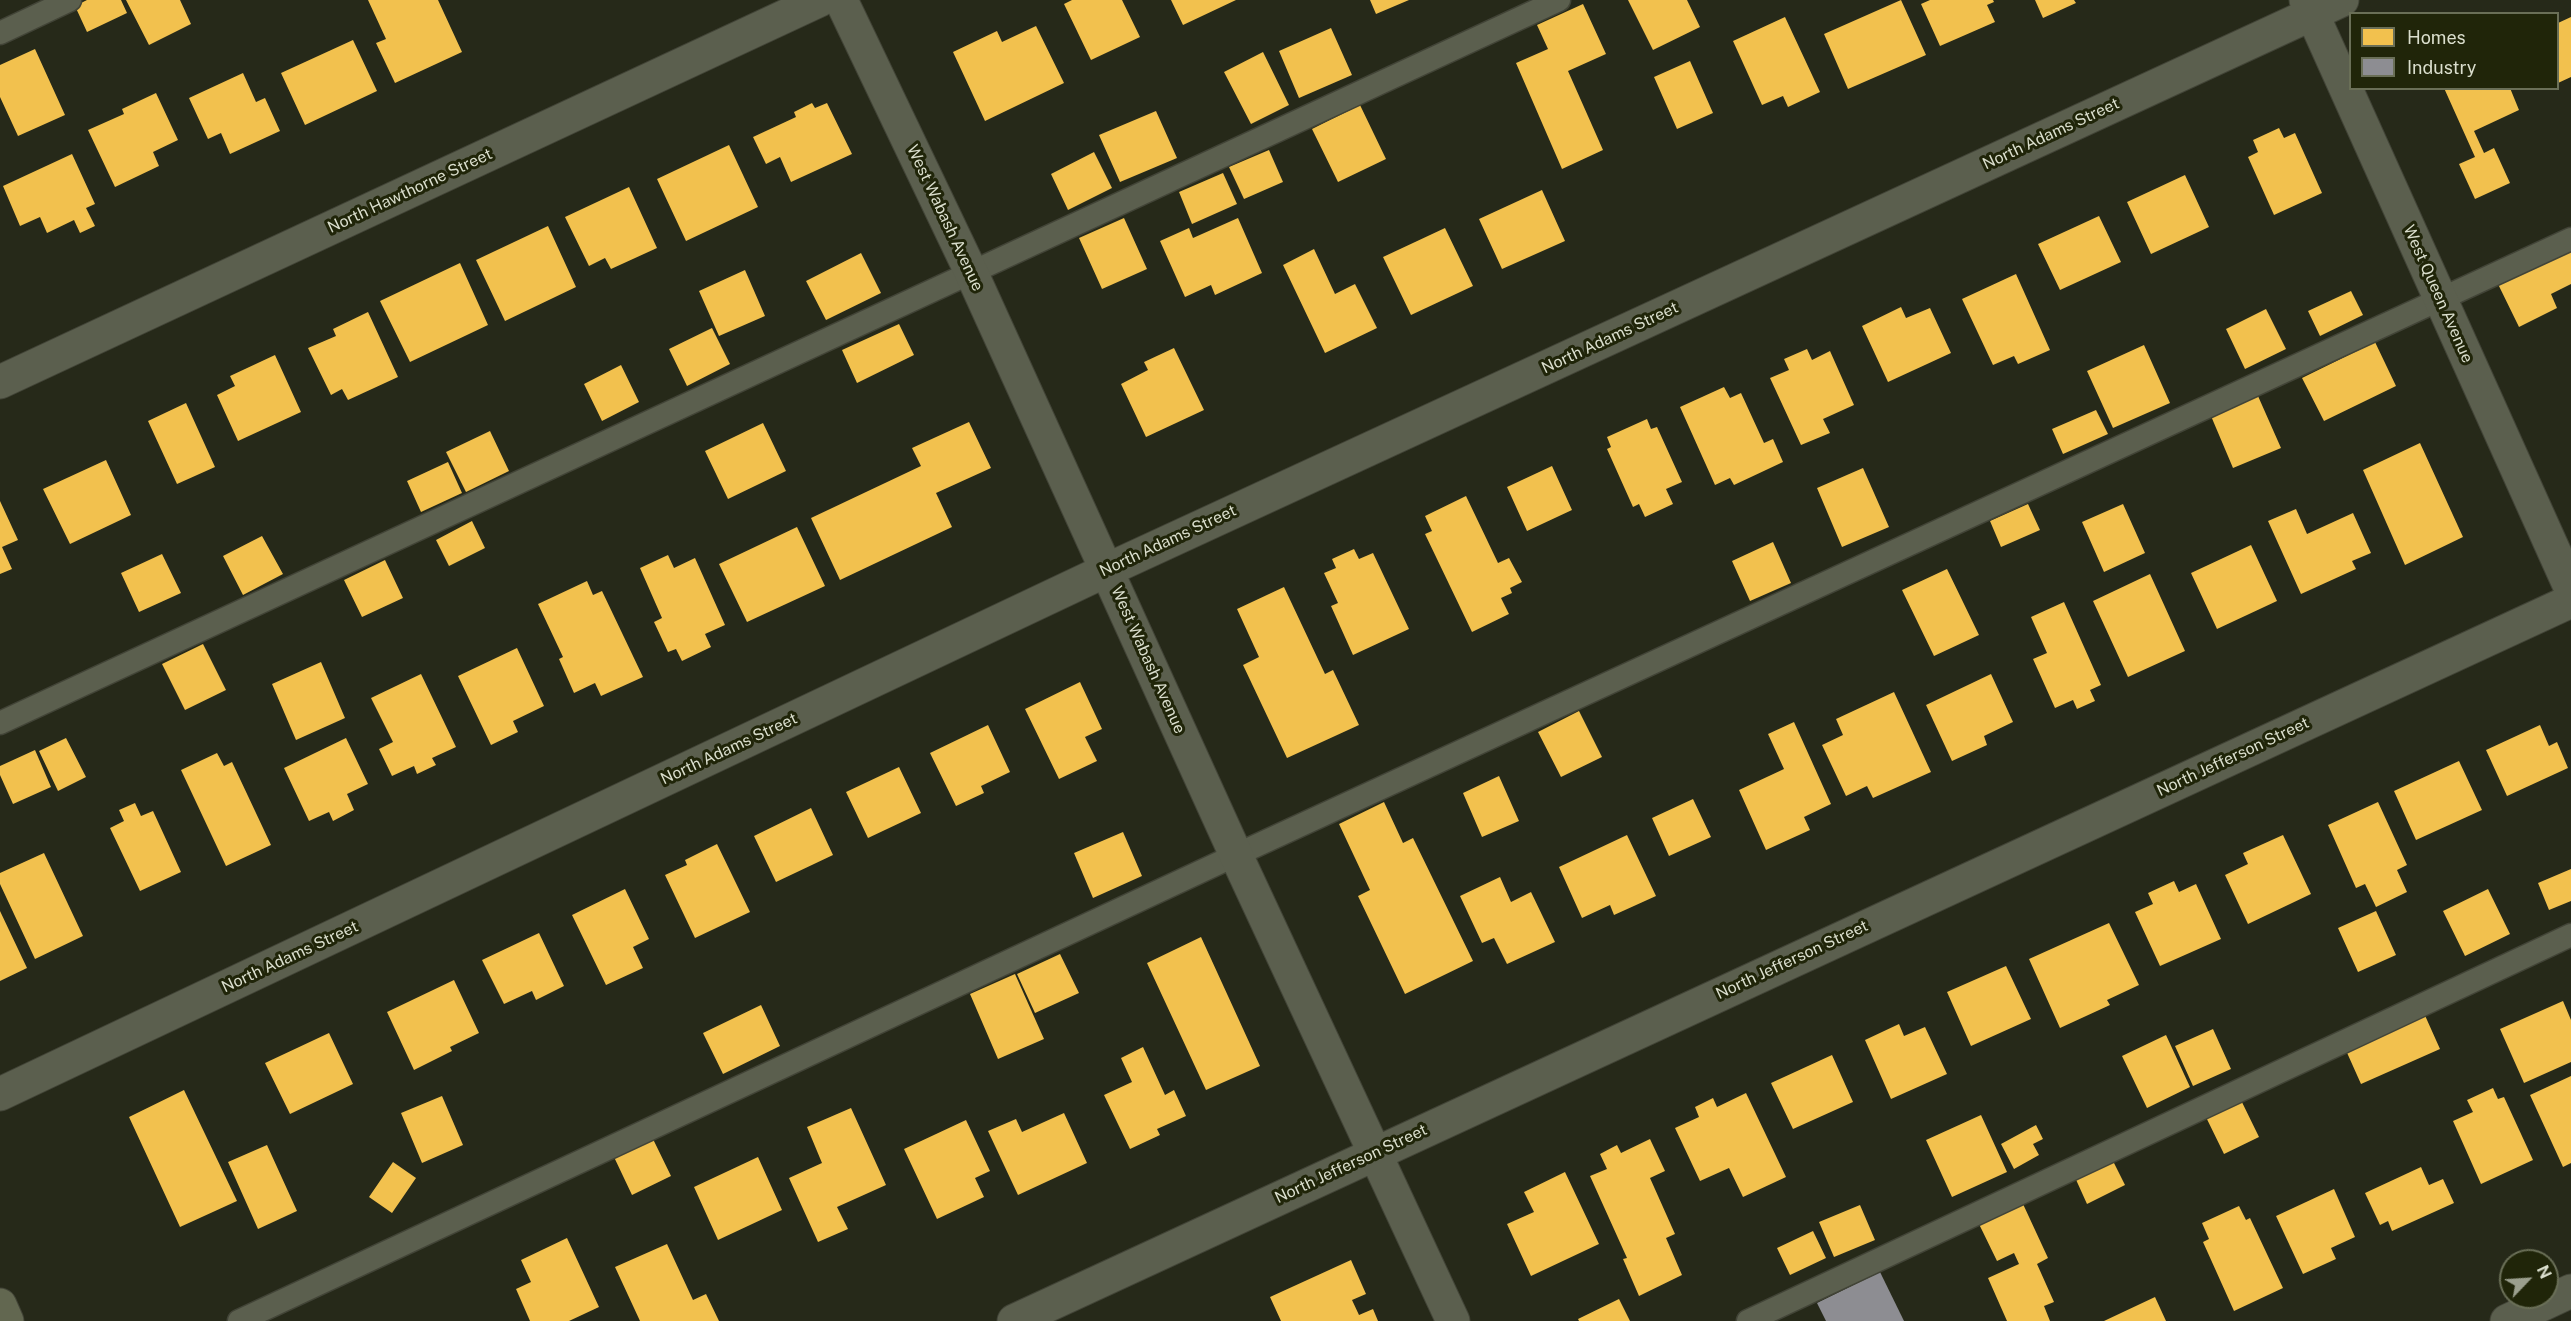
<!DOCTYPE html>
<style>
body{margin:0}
#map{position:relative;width:2571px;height:1321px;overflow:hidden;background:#262919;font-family:"Public Sans",sans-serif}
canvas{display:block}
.legend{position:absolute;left:2349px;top:12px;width:210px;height:78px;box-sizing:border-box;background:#202509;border:2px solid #6a6f57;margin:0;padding:8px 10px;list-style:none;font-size:18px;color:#dadecd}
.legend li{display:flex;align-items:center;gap:12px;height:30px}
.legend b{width:30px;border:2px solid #6a6f57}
.north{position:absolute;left:2499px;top:1249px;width:60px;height:60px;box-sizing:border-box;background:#202509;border:2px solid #6a6f57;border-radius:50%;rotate:65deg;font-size:16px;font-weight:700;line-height:24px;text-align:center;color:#dadecd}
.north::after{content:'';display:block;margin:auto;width:21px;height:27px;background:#9b9f8e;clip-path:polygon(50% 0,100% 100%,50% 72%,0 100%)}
</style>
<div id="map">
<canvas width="2571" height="1321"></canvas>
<ul class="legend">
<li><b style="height:16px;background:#f2c14e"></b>Homes</li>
<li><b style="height:16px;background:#8d8d92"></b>Industry</li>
</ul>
<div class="north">N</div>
</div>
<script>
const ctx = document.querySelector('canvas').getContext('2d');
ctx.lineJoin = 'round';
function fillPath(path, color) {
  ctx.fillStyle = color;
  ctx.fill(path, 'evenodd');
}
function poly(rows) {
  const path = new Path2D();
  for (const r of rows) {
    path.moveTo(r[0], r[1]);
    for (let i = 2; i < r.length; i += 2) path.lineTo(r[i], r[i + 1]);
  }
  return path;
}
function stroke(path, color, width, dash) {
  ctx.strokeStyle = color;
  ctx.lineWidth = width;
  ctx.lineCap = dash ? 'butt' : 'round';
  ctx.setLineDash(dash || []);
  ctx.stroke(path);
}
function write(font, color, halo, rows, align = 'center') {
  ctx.font = font + ' "Public Sans",sans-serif';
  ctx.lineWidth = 6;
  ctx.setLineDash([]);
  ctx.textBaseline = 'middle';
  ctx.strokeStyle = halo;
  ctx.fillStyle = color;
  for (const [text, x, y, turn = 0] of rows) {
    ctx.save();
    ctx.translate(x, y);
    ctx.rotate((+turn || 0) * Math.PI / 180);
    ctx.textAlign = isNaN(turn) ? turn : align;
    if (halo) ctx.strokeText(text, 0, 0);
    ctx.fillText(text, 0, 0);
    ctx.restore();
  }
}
fillPath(poly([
 [87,0,121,0,127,13,87,32,75,6],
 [126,0,180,0,191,24,149,45],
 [368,0,438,0,462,52,395,83,376,43,386,39],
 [1072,0,1122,0,1140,37,1091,60,1064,4],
 [1171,0,1236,0,1183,25],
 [1370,0,1409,0,1376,14],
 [1628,0,1687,0,1700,27,1653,50],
 [1901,0,1926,55,1848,89,1824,34],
 [1930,0,1993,0,1994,2,1987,5,1995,22,1940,46,1921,4],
 [2035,0,2074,0,2076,3,2043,18],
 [1583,4,1606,54,1568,71,1603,150,1562,169,1516,63,1548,49,1537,25],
 [1785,17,1820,92,1788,107,1783,96,1762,105,1733,41],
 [2571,17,2571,77,2558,83,2558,23],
 [1036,26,1064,83,985,121,953,52,997,31,1002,42],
 [1331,28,1352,75,1299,98,1279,51],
 [353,40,377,91,305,125,281,73],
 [35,49,65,115,18,136,0,97,0,65],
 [1263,52,1289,105,1251,124,1224,72],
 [1690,61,1713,113,1677,129,1654,77],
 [243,73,256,102,265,98,280,131,230,154,221,133,208,139,189,98],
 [2444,88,2510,88,2519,110,2474,131,2484,153,2494,148,2510,183,2475,199,2459,164,2475,157],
 [156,93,178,140,153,152,159,166,115,187,88,130,124,114,122,109],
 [812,103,815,108,827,103,852,154,791,182,780,157,766,164,753,137,796,117,794,112],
 [1360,105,1386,159,1338,182,1312,129],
 [1156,111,1177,158,1120,182,1099,135],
 [2279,128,2284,138,2295,133,2322,193,2274,215,2248,157,2258,152,2253,140],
 [729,145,758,207,686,241,657,179],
 [1269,150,1283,182,1244,199,1229,167],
 [1094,152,1112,188,1068,210,1051,174],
 [72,154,95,204,86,208,95,226,80,233,74,220,47,233,40,217,20,226,3,186],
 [1223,173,1237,204,1192,224,1179,192],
 [2185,175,2209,227,2151,254,2127,202],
 [629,187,657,248,611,269,605,258,589,266,565,217],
 [1542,190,1565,241,1502,269,1479,219],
 [2099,216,2121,262,2060,290,2038,244],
 [1124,218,1147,269,1102,289,1079,238],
 [1238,218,1262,273,1215,295,1211,285,1185,297,1160,241,1189,228,1193,238],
 [548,226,576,287,505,321,476,260],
 [1445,228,1473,286,1411,315,1383,257],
 [2571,247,2571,284,2551,294,2557,308,2519,327,2497,282],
 [1314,249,1335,294,1355,284,1377,328,1325,353,1283,265],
 [861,253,881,293,826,320,806,281],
 [460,263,488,325,410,362,380,301],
 [745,270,765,316,719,336,699,291],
 [2016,274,2050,350,2018,364,2014,356,1993,365,1962,299],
 [2351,291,2363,315,2320,336,2308,311],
 [1901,307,1906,318,1930,308,1951,353,1888,382,1862,326],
 [2266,309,2286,349,2245,369,2226,329],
 [368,312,398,377,348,400,342,389,331,395,308,348,336,336,333,329],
 [899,324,914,355,857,383,842,350],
 [712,328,730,364,687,386,669,349],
 [2375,342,2396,386,2324,421,2302,378],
 [2144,345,2170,403,2113,428,2087,371],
 [1174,348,1204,410,1146,437,1121,384,1148,370,1144,362],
 [1807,349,1812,360,1830,351,1854,405,1823,419,1830,433,1801,445,1770,378,1789,370,1784,359],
 [275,355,301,412,238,441,217,395,235,386,230,376],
 [621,365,639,402,602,421,584,384],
 [1724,387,1730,398,1741,393,1764,443,1773,439,1783,462,1734,485,1730,478,1715,485,1680,407],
 [2258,396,2281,448,2233,468,2211,416],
 [186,403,215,467,177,484,148,421],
 [2096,410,2108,434,2063,454,2052,429],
 [1647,419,1651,429,1657,427,1682,482,1666,489,1673,504,1645,517,1639,504,1633,507,1607,449,1611,447,1607,437],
 [969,422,991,468,936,493,952,527,840,580,811,518,921,466,912,448],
 [763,423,786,471,728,499,705,451],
 [490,431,509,471,466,492,446,452],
 [2420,443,2463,537,2405,565,2363,470],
 [106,460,131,515,70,544,43,489],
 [448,462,462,493,421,512,407,481],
 [1552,466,1572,510,1527,531,1507,487],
 [1863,468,1889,527,1842,547,1817,488],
 [1466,496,1498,563,1509,558,1522,582,1510,588,1512,593,1501,598,1509,614,1472,632,1425,534,1432,531,1425,516],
 [0,501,18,540,2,547,12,569,0,574],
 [2028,504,2040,530,2001,547,1990,521],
 [2123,504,2145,553,2104,572,2082,522],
 [2296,509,2307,534,2353,513,2371,553,2352,561,2356,569,2301,594,2268,521],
 [472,521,485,548,449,566,436,540],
 [797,527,825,586,747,622,719,564],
 [262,536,283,574,243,595,223,556],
 [1773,542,1791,583,1750,601,1732,561],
 [2251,545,2277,601,2217,629,2191,573],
 [1354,549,1359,559,1373,553,1409,629,1353,655,1331,606,1338,603,1324,573,1336,568,1332,559],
 [162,554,181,593,139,612,121,573],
 [668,555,674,568,695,558,725,625,705,634,711,647,682,661,676,649,668,652,654,622,662,618,640,568],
 [385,560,403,598,362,617,344,580],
 [1947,569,1979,635,1934,656,1902,590],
 [2150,574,2185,651,2128,677,2093,601],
 [587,581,593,595,602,591,643,677,601,696,595,683,574,693,559,659,563,657,538,604],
 [1284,587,1325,674,1333,670,1359,725,1287,758,1243,665,1259,657,1237,609],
 [2064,602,2101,685,2090,690,2095,701,2077,709,2073,700,2055,708,2033,659,2047,653,2031,617],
 [203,644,226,690,185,710,162,664],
 [517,648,544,706,513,721,518,732,491,745,458,676],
 [321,662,345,718,296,740,272,684],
 [421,674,456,747,432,758,436,765,417,774,414,766,392,776,379,749,393,742,371,698],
 [1991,674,2013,722,1984,736,1987,745,1952,761,1926,705],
 [1080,682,1102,729,1085,737,1097,761,1059,779,1025,709],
 [1894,692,1931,772,1873,798,1867,786,1846,796,1822,745,1843,735,1836,719],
 [1579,711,1602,757,1561,777,1538,732],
 [1794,722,1831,804,1804,817,1810,830,1766,850,1739,790,1784,769,1768,734],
 [988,725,1010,772,981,786,984,793,956,806,930,753],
 [2540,725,2549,746,2557,742,2568,768,2507,796,2486,750],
 [66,738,86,777,58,791,39,751],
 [346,738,368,784,347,794,354,810,333,821,329,812,309,821,284,768],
 [35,750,51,787,13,804,0,775,0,766],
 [217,753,224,766,232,762,271,845,226,866,181,770],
 [2459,761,2482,810,2416,840,2394,791],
 [899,767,921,813,868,838,846,792],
 [1499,776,1519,821,1482,837,1463,793],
 [1693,799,1711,837,1669,856,1652,818],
 [1384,802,1403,843,1413,838,1473,961,1405,994,1358,896,1370,890,1339,824],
 [2378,802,2407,865,2397,870,2407,892,2376,907,2365,884,2356,888,2328,825],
 [135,803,141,816,153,811,181,872,140,891,110,828,124,821,119,810],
 [811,808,833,855,776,882,754,836],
 [1123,832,1142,876,1093,898,1074,853],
 [1627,835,1656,896,1614,915,1610,905,1582,918,1559,867],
 [2283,835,2311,894,2248,924,2225,875,2248,864,2243,853],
 [717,844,750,912,695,938,665,875,687,865,685,860],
 [44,853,83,936,35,959,0,884,0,873],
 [2571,869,2571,901,2549,910,2538,883],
 [1500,877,1511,902,1531,892,1555,942,1507,964,1494,938,1482,943,1460,896],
 [2174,881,2179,892,2196,884,2221,939,2160,966,2135,912,2153,904,2148,893],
 [625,889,649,939,633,947,643,968,606,985,572,915],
 [2488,889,2510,934,2465,956,2443,911],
 [0,911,27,968,0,981],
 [2376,911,2396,955,2358,972,2338,928],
 [2109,923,2139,985,2107,1000,2110,1005,2060,1028,2029,959],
 [539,933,564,986,536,1000,532,991,504,1004,482,960],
 [1201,937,1260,1066,1206,1090,1147,963],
 [1060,954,1079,993,1035,1013,1017,974],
 [2006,966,2031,1019,1971,1046,1947,992],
 [1015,974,1044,1039,998,1059,970,994],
 [454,980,479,1033,450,1047,452,1051,414,1070,387,1012],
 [2563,1001,2571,1020,2571,1062,2524,1083,2500,1029],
 [761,1005,780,1046,723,1074,703,1033],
 [2423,1011,2440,1049,2361,1084,2344,1046],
 [1899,1024,1904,1036,1925,1027,1947,1074,1891,1099,1865,1040],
 [2213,1029,2231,1069,2193,1086,2175,1046],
 [329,1033,353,1084,290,1114,265,1063],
 [2166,1035,2190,1087,2147,1108,2122,1056],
 [1143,1047,1165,1095,1174,1090,1186,1116,1157,1129,1160,1135,1130,1149,1104,1095,1132,1082,1121,1058],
 [1832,1055,1853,1102,1793,1129,1771,1083],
 [2571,1076,2571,1163,2563,1167,2530,1095],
 [2493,1088,2498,1099,2504,1097,2533,1160,2481,1184,2453,1121,2473,1112,2467,1100],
 [184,1090,237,1201,180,1227,129,1117],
 [1746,1093,1786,1177,1743,1197,1729,1168,1700,1181,1675,1128,1699,1117,1695,1107,1713,1098,1717,1107],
 [2238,1094,2259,1137,2224,1154,2203,1111],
 [442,1096,463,1145,422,1163,401,1113],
 [851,1108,886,1185,837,1207,848,1229,818,1242,789,1178,822,1163,807,1127],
 [1064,1113,1087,1163,1018,1195,988,1131,1016,1119,1022,1132],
 [1981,1115,2007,1172,1952,1197,1926,1140],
 [966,1120,990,1171,975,1178,984,1197,937,1219,904,1149],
 [2036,1125,2043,1139,2033,1144,2039,1155,2014,1169,2001,1144],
 [653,1139,671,1176,632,1195,614,1157],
 [1650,1139,1665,1171,1650,1178,1675,1234,1666,1238,1682,1275,1639,1296,1623,1259,1627,1258,1590,1176,1607,1169,1600,1154,1617,1145,1621,1153],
 [267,1145,297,1211,258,1229,228,1162],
 [2110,1155,2125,1185,2087,1204,2073,1173],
 [758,1157,782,1210,718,1240,694,1187],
 [393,1162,416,1178,392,1213,369,1197],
 [2421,1167,2429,1185,2443,1179,2454,1203,2392,1231,2388,1221,2380,1225,2365,1193],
 [1565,1172,1599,1244,1531,1276,1507,1224,1534,1212,1524,1192],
 [2334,1189,2355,1237,2331,1248,2336,1259,2303,1274,2276,1216],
 [2023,1204,2048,1258,2037,1264,2054,1302,2044,1306,2050,1321,2007,1321,1988,1278,2019,1264,2014,1253,1997,1261,1979,1224],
 [1860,1205,1875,1240,1834,1257,1819,1222],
 [2239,1206,2246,1220,2250,1218,2283,1288,2234,1311,2203,1242,2209,1239,2202,1223],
 [1813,1231,1826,1258,1790,1275,1777,1248],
 [567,1238,599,1307,569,1321,530,1321,516,1289,531,1282,521,1260],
 [667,1244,693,1300,706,1294,719,1321,640,1321,615,1267],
 [1351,1260,1366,1294,1352,1300,1359,1315,1373,1309,1378,1321,1281,1321,1270,1297],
 [2155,1297,2166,1321,2104,1321],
 [1619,1299,1630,1321,1579,1321,1578,1319]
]), '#f2c14e');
fillPath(poly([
 [1880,1272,1904,1321,1826,1321,1817,1303]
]), '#8d8d92');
const lane = poly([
 [0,33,70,0],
 [0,723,1559,0],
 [239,1321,1236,855,2571,239],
 [1748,1321,2571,935]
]);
const street = poly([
 [841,0,971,272,1236,855,1453,1321],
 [2306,0,2571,589],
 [0,382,820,0],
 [0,1094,1107,570,2342,0],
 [1014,1321,2571,601],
 [2507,1321,2571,1291]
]);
const primary = poly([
 [0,1305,7,1321]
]);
stroke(lane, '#424437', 25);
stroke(street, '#424437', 35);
stroke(primary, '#424437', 35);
stroke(lane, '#5b5f4e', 22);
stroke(street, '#5b5f4e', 33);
stroke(primary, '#626750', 33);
write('16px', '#dadecd', '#202509', [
 ["North Adams Street",2051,134,-25],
 ["North Hawthorne Street",410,191,-25],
 ["West Wabash Avenue",945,218,65],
 ["West Queen Avenue",2438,294,66],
 ["North Adams Street",1610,338,-25],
 ["North Adams Street",1168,541,-25],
 ["West Wabash Avenue",1148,660,66],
 ["North Adams Street",729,749,-25],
 ["North Jefferson Street",2233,757,-25],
 ["North Adams Street",290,957,-25],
 ["North Jefferson Street",1792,960,-25],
 ["North Jefferson Street",1351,1164,-25]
]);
</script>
